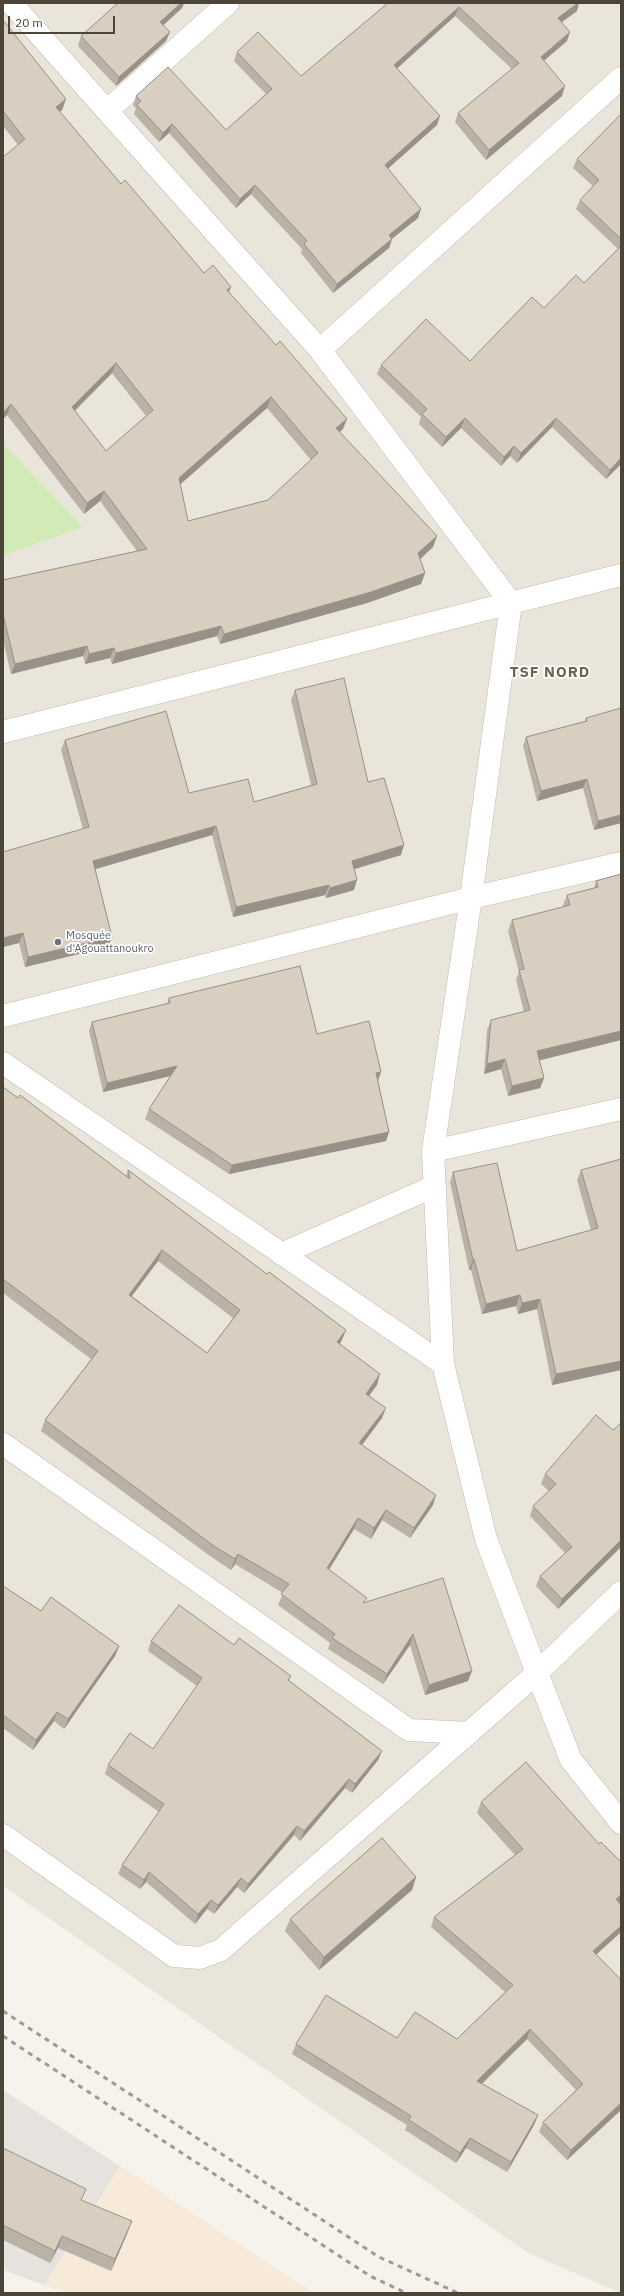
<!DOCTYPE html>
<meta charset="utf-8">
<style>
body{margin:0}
#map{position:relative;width:624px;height:2296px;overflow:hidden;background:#f6f3ec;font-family:"IBM Plex Sans",sans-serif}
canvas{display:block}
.frame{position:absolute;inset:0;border:4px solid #4b4439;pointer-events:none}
.scale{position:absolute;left:8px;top:16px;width:107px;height:18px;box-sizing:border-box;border:2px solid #4b4439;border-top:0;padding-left:5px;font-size:12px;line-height:14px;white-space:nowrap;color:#4b4439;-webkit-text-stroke:3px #fff;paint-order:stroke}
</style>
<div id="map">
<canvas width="624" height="2296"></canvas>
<div class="frame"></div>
<div class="scale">20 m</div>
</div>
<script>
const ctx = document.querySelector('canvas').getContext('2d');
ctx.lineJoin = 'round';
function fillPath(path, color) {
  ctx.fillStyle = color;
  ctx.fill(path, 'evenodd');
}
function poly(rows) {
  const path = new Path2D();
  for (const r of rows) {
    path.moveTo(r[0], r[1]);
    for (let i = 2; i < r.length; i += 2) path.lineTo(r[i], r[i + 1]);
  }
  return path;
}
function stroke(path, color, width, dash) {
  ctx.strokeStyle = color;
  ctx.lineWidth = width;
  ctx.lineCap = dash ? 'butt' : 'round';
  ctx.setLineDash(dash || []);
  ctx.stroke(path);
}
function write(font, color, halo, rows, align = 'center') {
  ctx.font = font + ' "IBM Plex Sans",sans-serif';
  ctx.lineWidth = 3.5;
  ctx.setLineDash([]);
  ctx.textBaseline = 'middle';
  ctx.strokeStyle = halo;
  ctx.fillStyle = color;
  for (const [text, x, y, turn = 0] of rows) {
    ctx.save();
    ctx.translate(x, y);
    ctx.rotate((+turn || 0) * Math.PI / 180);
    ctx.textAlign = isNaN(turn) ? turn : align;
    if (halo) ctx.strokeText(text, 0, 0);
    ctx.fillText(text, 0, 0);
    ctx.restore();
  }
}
fillPath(poly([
 [3,3,621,3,621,2293,528,2253,3,1886,3,556,83,527,3,443]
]), '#eae5da');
fillPath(poly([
 [120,2166,314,2293,66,2293,44,2285]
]), '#f7ead8');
fillPath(poly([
 [3,2090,120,2166,44,2285,3,2270]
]), '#e6e2dd');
fillPath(poly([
 [3,443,83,527,3,556]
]), '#d2eab5');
const street = poly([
 [11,3,320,350,511,603,471,898,433,1151,443,1364,486,1539,537,1673,571,1760,621,1823],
 [107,111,228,3],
 [320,350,621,78],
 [3,732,621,575],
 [3,1016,471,898,621,863],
 [3,1063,443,1364],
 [433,1151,621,1109],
 [281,1254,435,1186],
 [3,1444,409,1730,469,1733],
 [3,1835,174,1956,200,1958,221,1950,537,1673,621,1592]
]);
stroke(street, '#c2bbae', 23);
stroke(street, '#fff', 22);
stroke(poly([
 [3,2011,379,2257,458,2293],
 [3,2036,370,2276,406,2293]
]), '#9a9a9a', 3, [5, 5]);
fillPath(poly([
 [118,3,184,3,182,8,163,25,166,41,116,86,78,46,81,36],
 [388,3,577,11,562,22,567,41,544,61,562,96,486,160,455,122,458,113,512,69,455,16,397,68,437,125,388,168,418,218,392,239,389,248,333,293,301,253,302,249,251,194,236,208,169,133,159,142,134,114,136,108,133,105,136,96,226,130,266,94,234,61,237,52,301,76],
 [3,20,66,99,62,110,60,112,121,184,204,273,229,292,343,429,340,432,433,547,420,559,425,573,421,584,367,603,220,644,217,636,112,664,110,658,85,664,83,656,11,674,3,640,3,580,137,551,100,501,84,514,7,415,18,145,3,126],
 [112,373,146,416,106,451,75,411],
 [267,408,311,460,268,500,188,521,180,484],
 [621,114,621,464,606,479,552,427,517,463,510,456,501,466,461,428,442,447,419,424,421,417,377,374,381,365,470,361,544,308,584,283,618,249,576,209,580,200,593,186,573,168,577,159],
 [295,690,368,782,401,855,354,869,354,890,326,898,325,895,233,917,212,835,95,869,112,937,108,947,25,967,19,943,3,947,83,829,61,750,65,740,189,793,254,802,311,785,291,700],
 [586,718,621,823,594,830,583,788,537,801,523,746,526,737,585,721],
 [621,874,621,1040,539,1060,544,1078,540,1088,508,1096,501,1069,484,1074,487,1030,491,1020,524,1012,516,980,519,972,508,931,512,920,564,907,563,905,567,895,594,888,596,881],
 [169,998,317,1034,378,1080,389,1132,386,1141,229,1174,145,1119,149,1109,171,1076,103,1092,89,1031,92,1022,167,1004],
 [3,1087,126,1176,128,1170,342,1340,340,1344,377,1385,369,1395,382,1418,362,1445,433,1505,410,1538,382,1520,371,1539,354,1529,329,1570,365,1603,443,1578,468,1681,425,1695,410,1645,383,1684,328,1649,330,1643,278,1605,283,1593,235,1564,231,1570,210,1556,41,1431,45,1420,91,1359,3,1293],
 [158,1261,233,1318,207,1353,132,1296],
 [621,1159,621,1370,552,1385,537,1309,518,1314,516,1306,482,1314,471,1270,469,1270,450,1182,453,1172,517,1251,591,1230,577,1180,581,1170],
 [613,1430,621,1547,558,1609,536,1586,540,1576,565,1553,530,1516,533,1506,549,1491,541,1484,545,1474],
 [3,1586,41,1611,119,1646,115,1656,64,1729,54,1721,33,1750,3,1728],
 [151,1641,234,1645,291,1676,289,1681,382,1751,378,1760,352,1793,345,1788,300,1841,294,1835,244,1893,237,1887,214,1914,207,1909,195,1924,146,1882,140,1889,118,1874,122,1865,159,1812,105,1774,108,1765,153,1749,197,1686,148,1651],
 [481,1802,621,1905,621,1932,596,1955,621,1980,621,2110,567,2160,539,2132,543,2122,576,2090,527,2039,482,2084,538,2115,534,2125,507,2172,466,2148,456,2163,405,2130,407,2125,292,2054,296,2044,397,2038,457,2039,505,1992,431,1927,434,1917,515,1855,477,1813],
 [416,1877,412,1890,319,1970,285,1931,290,1919],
 [3,2148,82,2200,127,2234,111,2271,58,2248,50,2263,3,2240]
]), '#bab2a6');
fillPath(poly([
 [181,3,184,3,182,8,157,31,160,22],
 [578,3,579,3,577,11,555,27,558,18],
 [459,7,455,16,391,74,394,65],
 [170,32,166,41,116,86,119,77],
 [570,32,567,41,537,66,541,57],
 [565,86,562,96,486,160,489,150],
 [66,99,62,110,52,118,56,107],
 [440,116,437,125,382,174,385,165],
 [172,124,169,133,159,142,163,133],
 [255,185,251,194,236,208,240,199],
 [421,209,418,218,385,244,389,235],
 [392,239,389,248,333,293,337,284],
 [231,287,227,297,227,290],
 [116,363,112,373,68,417,72,407],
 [271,397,267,408,175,489,179,478],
 [11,404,7,415,3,419,3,413],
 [465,418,461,428,442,447,446,437],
 [556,418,552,427,517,463,521,453],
 [347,419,343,429,332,438,336,428],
 [514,446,510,456,501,466,504,457],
 [621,458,621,464,606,479,610,470],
 [104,491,100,501,84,514,87,503],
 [437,536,433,547,415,564,418,553],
 [425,573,421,584,367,603,220,644,224,634],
 [221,626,217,636,112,664,116,653],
 [87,646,83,656,11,674,15,664],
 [114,648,110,658,85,664,89,654],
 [587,779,583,788,537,801,541,791],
 [621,815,621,823,594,830,598,821],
 [216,826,212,835,89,871,93,861],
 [404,845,401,855,348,871,352,861],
 [357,880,354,890,326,898,330,888],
 [329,885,325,895,233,917,236,907],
 [23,933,19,943,3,947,3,938],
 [112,937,108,947,25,967,28,957],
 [621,1031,621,1040,533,1062,537,1051],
 [505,1059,501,1069,484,1074,487,1064],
 [177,1066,174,1075,103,1092,107,1083],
 [381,1072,378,1081,376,1073],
 [544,1078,540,1088,508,1096,512,1086],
 [389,1132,386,1141,229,1174,232,1165],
 [162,1250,158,1261,125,1305,129,1295],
 [474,1259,471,1270,469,1270,473,1260],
 [520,1295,516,1306,482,1314,486,1304],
 [540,1299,537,1309,518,1314,522,1303],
 [346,1330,342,1340,333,1353,337,1342],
 [621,1361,621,1370,552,1385,556,1374],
 [380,1374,377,1385,363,1404,366,1394],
 [386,1408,382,1418,356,1453,359,1443],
 [436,1495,433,1505,410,1538,414,1528],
 [386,1510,382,1520,371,1539,374,1528],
 [358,1518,354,1529,323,1579,327,1568],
 [621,1540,621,1547,558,1609,562,1599],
 [238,1554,235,1564,231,1570,235,1559],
 [413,1634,410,1645,383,1684,387,1674],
 [119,1646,115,1656,64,1729,68,1719],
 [472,1671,468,1681,425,1695,429,1685],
 [57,1712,54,1721,33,1750,36,1740],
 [382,1751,378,1760,352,1793,355,1784],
 [349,1779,345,1788,300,1841,304,1831],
 [297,1826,294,1835,244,1893,248,1884],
 [149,1872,146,1882,140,1889,144,1880],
 [416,1877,412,1890,319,1970,324,1957],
 [241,1878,237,1887,214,1914,218,1905],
 [621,1895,621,1902,613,1909,616,1899],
 [211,1900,207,1909,195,1924,198,1914],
 [621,1926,621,1932,589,1961,593,1951],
 [530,2029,527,2039,474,2091,477,2081],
 [621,2103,621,2110,567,2160,571,2150],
 [538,2115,534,2125,507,2172,511,2162],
 [470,2138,466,2148,456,2163,460,2153],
 [132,2221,127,2234,111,2271,115,2259],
 [62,2236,58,2248,50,2263,55,2251]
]), '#979187');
const building = poly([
 [118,3,181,3,160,22,170,32,119,77,81,36,118,3],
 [388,3,578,3,558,18,570,32,541,57,565,86,489,150,458,113,519,63,459,7,394,65,440,116,385,165,421,209,389,235,392,239,337,284,304,244,307,241,255,185,240,199,172,124,163,133,137,105,141,101,136,96,168,67,226,130,272,89,237,52,258,32,301,76,388,3],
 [3,20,66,99,56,107,121,184,125,180,204,273,213,265,231,287,227,290,276,345,280,341,347,419,336,428,437,536,418,553,425,573,371,592,224,634,221,626,116,653,114,648,89,654,87,646,15,664,3,614,3,580,147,549,104,491,87,503,11,404,3,413,3,157,25,139,3,111,3,20],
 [116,363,153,410,106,451,72,407,116,363],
 [271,397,318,453,268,500,188,521,179,478,271,397],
 [621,114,621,239,580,200,599,180,577,159,621,114],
 [621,246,621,458,610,470,556,418,521,453,514,446,504,457,465,418,446,437,422,414,427,409,381,365,426,319,470,361,532,297,544,308,576,275,584,283,621,246],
 [344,678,368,782,384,778,404,845,352,861,357,880,330,888,329,885,236,907,216,826,93,861,112,937,28,957,23,933,3,938,3,852,89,827,65,740,166,711,189,793,248,779,254,802,317,784,295,690,344,678],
 [621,708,621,815,598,821,587,779,541,791,526,737,587,721,586,718,621,708],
 [621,874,621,1031,537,1051,544,1078,512,1086,505,1059,487,1064,491,1020,530,1010,519,970,524,969,512,920,570,905,567,895,598,887,596,881,621,874],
 [300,966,317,1034,369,1021,381,1072,376,1073,389,1132,232,1165,149,1109,177,1066,107,1083,92,1022,170,1003,169,998,300,966],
 [3,1087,18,1098,20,1095,130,1179,128,1170,267,1274,269,1272,346,1330,337,1342,380,1374,366,1394,386,1408,359,1443,436,1495,414,1528,386,1510,374,1528,358,1518,327,1568,367,1598,363,1603,443,1578,472,1671,429,1685,413,1634,387,1674,332,1638,335,1634,281,1594,289,1584,238,1554,235,1559,214,1546,45,1420,98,1351,3,1279,3,1087],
 [162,1250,240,1310,207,1353,129,1295,162,1250],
 [621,1159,621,1361,556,1374,540,1299,522,1303,520,1295,486,1304,474,1259,473,1260,453,1172,497,1163,517,1251,598,1228,581,1170,621,1159],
 [596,1415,613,1430,621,1423,621,1540,562,1599,540,1576,572,1547,533,1506,556,1484,545,1474,596,1415],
 [3,1586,41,1611,51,1597,119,1646,68,1719,57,1712,36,1740,3,1715,3,1586],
 [179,1605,234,1645,239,1638,291,1676,288,1680,382,1751,355,1784,349,1779,304,1831,297,1826,248,1884,241,1878,218,1905,211,1900,198,1914,149,1872,144,1880,122,1865,164,1804,108,1765,130,1733,153,1749,202,1678,151,1641,179,1605],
 [526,1762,599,1844,601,1842,621,1862,621,1895,616,1899,621,1905,621,1926,593,1951,621,1980,621,2103,571,2150,543,2122,583,2084,530,2029,477,2081,538,2115,511,2162,470,2138,460,2153,409,2120,411,2116,296,2044,326,1995,397,2038,415,2012,457,2039,513,1985,434,1917,523,1849,481,1802,526,1762],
 [382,1838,416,1877,324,1957,290,1919,382,1838],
 [3,2148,86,2189,81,2200,132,2221,115,2259,62,2236,55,2251,3,2225,3,2148]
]);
fillPath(building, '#d8cfc1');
stroke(building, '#979187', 1);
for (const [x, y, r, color] of [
 [58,942,4,"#6b7280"]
]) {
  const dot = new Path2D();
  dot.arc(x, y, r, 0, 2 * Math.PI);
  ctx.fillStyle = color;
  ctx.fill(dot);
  stroke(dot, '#fff', 1.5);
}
write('11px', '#5b616d', '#fff', [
 ["Mosquée",66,936],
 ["d'Agouattanoukro",66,949]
], 'left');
ctx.letterSpacing = '1px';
write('bold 15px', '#6e6250', '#fff', [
 ["TSF NORD",550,673]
]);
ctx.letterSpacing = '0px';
</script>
